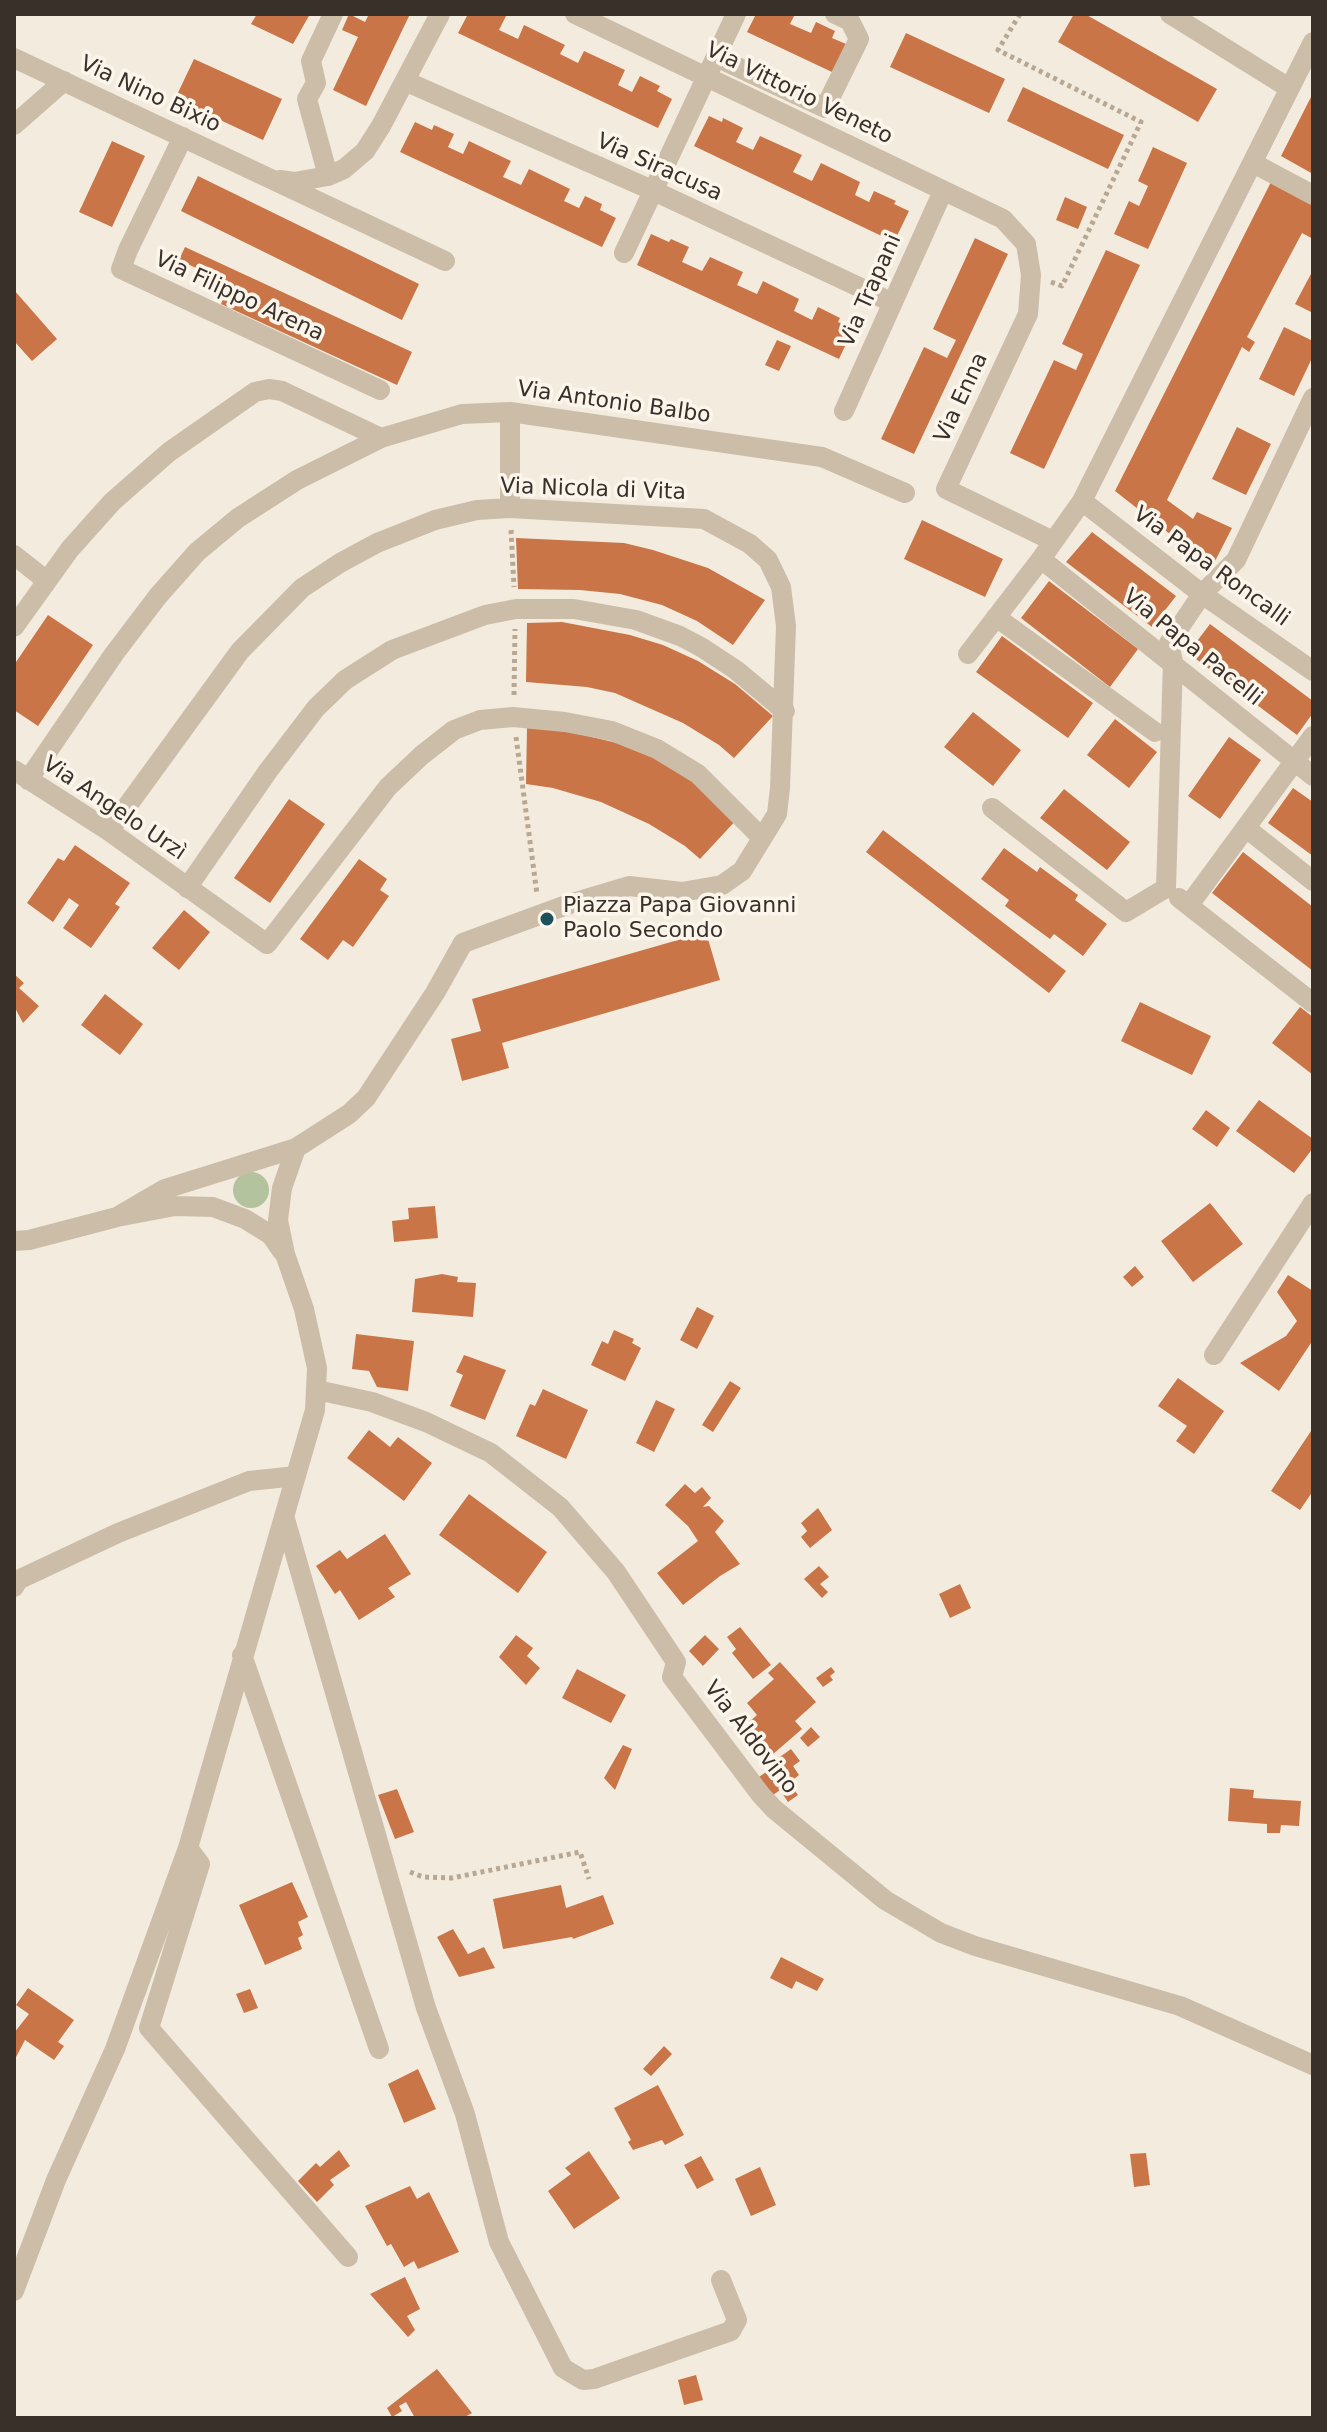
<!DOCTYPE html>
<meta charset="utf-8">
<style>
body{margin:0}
#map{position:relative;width:1327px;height:2432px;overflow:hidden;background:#f3ecde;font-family:"DejaVu Sans",sans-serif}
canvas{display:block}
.frame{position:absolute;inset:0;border:16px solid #393029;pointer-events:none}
</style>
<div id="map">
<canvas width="1327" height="2432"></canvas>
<div class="frame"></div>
</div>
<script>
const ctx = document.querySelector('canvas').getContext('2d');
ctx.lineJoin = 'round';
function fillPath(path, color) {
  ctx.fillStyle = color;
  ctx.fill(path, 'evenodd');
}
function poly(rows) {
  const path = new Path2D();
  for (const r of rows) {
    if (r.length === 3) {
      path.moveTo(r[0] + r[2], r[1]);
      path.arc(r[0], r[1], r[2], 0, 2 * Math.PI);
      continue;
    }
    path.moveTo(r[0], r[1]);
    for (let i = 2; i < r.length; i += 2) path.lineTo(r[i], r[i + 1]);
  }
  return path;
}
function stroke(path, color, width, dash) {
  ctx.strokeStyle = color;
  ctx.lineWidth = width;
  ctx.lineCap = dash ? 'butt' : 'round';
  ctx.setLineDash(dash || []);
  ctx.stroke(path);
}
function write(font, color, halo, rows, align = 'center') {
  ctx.font = font + ' "DejaVu Sans",sans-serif';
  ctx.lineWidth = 7;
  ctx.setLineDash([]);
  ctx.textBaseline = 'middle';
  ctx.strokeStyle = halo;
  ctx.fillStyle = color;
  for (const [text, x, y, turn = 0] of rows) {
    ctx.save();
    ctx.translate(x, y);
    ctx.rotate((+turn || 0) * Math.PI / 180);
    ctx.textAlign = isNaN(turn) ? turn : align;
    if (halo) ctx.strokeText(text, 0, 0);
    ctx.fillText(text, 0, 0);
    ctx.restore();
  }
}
fillPath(poly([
 [251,1190,18]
]), '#b2c39d');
fillPath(poly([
 [257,14,310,14,293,44,251,24],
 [349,14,365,22,369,14,410,14,366,106,333,90,358,37,342,30],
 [468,14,507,14,499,30,518,39,524,25,565,45,560,54,578,63,584,51,625,70,618,85,632,92,640,76,660,86,657,91,672,99,658,128,458,33],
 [756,14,795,14,790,24,811,33,816,22,835,31,832,38,846,44,832,72,747,32],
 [1074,14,1085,14,1217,89,1198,122,1058,42],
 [906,33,1005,79,989,113,890,67],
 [194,59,282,99,263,140,175,99],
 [1023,87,1124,135,1108,169,1007,121],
 [1313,93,1313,174,1281,156],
 [709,116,722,122,723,118,743,128,736,142,753,150,760,136,802,155,793,172,812,181,821,163,860,182,855,195,869,202,874,191,896,201,894,204,909,211,894,242,694,146],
 [415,122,432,130,434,125,454,134,448,147,463,154,469,141,511,161,503,177,521,185,529,169,570,189,564,201,579,208,585,196,602,204,600,210,616,218,602,247,400,152],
 [112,141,145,156,112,227,79,212],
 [1153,147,1187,163,1148,249,1114,234,1129,201,1139,206,1148,186,1138,181],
 [198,176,419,284,402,320,181,211],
 [1272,180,1313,202,1313,239,1302,233,1247,337,1255,342,1249,352,1242,347,1167,500,1193,519,1197,512,1232,528,1212,567,1115,491],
 [1065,197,1087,207,1078,229,1056,220],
 [651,234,669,242,671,239,689,247,682,262,702,271,710,257,743,272,737,285,757,294,763,281,799,299,794,311,812,320,818,307,840,318,838,322,853,329,839,359,637,265],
 [975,238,1008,254,914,454,881,439,924,347,947,358,956,340,933,329],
 [185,247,412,352,397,385,221,304,230,284,179,260],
 [1106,250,1140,265,1044,469,1010,453,1054,360,1076,370,1083,354,1062,344],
 [1313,270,1313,313,1295,304],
 [14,290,57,339,32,361,14,341],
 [1284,327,1313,341,1313,356,1294,396,1259,379],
 [777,340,791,346,779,371,765,365],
 [1237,427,1271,444,1246,495,1212,479],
 [922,520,1003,559,985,597,904,559],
 [1092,532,1176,596,1152,627,1066,562],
 [516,538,624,543,653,550,708,568,765,600,733,645,697,621,662,605,620,594,580,590,518,589],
 [1049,581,1138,649,1110,687,1021,618],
 [48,615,93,645,38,726,14,710,14,665],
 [562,622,630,635,663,645,698,661,735,684,773,716,734,758,719,745,683,723,615,693,587,687,526,682,527,623],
 [1210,624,1313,701,1313,713,1297,735,1188,653],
 [1002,636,1093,703,1068,738,976,672],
 [973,712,1021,750,993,786,944,747],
 [1115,719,1157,752,1129,788,1087,755],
 [527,728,562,730,630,746,664,762,701,785,739,817,700,859,685,846,649,824,601,802,553,788,526,784],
 [1229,737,1261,760,1220,819,1188,796],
 [1293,788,1313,802,1313,856,1268,823],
 [1064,789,1130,842,1107,870,1040,818],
 [289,799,325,824,270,903,234,878],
 [883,830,1066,971,1049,993,866,852],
 [75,845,130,883,115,904,120,907,91,948,63,928,79,905,69,898,53,922,27,903,58,858,64,861],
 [1004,848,1037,872,1040,867,1078,895,1075,900,1107,924,1083,956,1054,934,1050,939,1005,906,1009,900,981,879],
 [1243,852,1313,907,1313,971,1212,893],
 [359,859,387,879,380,890,389,896,353,947,343,940,328,960,300,939],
 [184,910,210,932,179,970,152,948],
 [706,932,720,980,502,1043,509,1068,462,1081,451,1039,481,1031,472,999],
 [14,974,24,983,19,988,39,1006,23,1023,14,1006],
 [105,994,143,1024,120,1055,81,1025],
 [1140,1002,1211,1036,1192,1075,1121,1041],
 [1300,1007,1313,1017,1313,1075,1272,1043],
 [1259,1100,1313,1139,1313,1148,1294,1173,1236,1131],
 [1206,1110,1230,1128,1217,1147,1192,1129],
 [1210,1203,1243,1244,1193,1282,1161,1241],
 [435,1206,438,1238,394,1242,392,1221,409,1219,408,1208],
 [1135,1266,1144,1277,1132,1287,1123,1277],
 [442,1274,458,1277,457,1282,476,1283,473,1317,412,1312,415,1279],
 [1288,1275,1313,1291,1313,1340,1279,1391,1240,1363,1286,1336,1297,1321,1277,1292],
 [697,1307,714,1316,697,1349,680,1340],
 [614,1330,634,1339,632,1343,641,1348,625,1381,591,1365,602,1341,608,1344],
 [356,1334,414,1341,408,1391,377,1387,369,1371,352,1369],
 [464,1355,506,1370,485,1420,450,1406,463,1375,456,1372],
 [1178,1378,1224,1411,1194,1454,1176,1441,1187,1426,1158,1406],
 [730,1381,741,1388,713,1432,702,1425],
 [543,1389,588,1410,566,1459,516,1436,530,1404,535,1406],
 [656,1400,675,1409,654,1452,636,1443],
 [1313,1428,1313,1491,1300,1510,1271,1491],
 [369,1430,390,1447,398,1437,432,1463,404,1501,347,1458],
 [685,1484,695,1493,702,1487,711,1498,703,1507,709,1506,724,1521,715,1532,740,1564,720,1576,683,1605,657,1573,698,1541,688,1526,665,1505],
 [469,1494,547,1552,518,1593,439,1535],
 [818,1508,832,1530,810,1548,801,1537,807,1531,801,1523],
 [385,1534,411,1574,388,1588,395,1597,359,1620,340,1590,335,1594,316,1566,340,1550,347,1559],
 [819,1566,829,1577,820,1584,828,1592,822,1598,804,1579],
 [960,1584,971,1608,950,1618,939,1594],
 [740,1627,771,1665,753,1679,732,1653,736,1649,727,1637],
 [516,1635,533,1648,527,1656,540,1668,526,1685,499,1657],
 [705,1635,719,1649,703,1666,689,1651],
 [780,1662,816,1702,795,1721,802,1729,765,1761,739,1731,757,1715,747,1703,774,1679,768,1673],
 [831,1667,835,1672,830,1676,833,1680,823,1687,816,1678],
 [577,1669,626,1695,611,1723,562,1698],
 [811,1727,820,1737,808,1747,800,1738],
 [623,1745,632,1749,615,1790,604,1778],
 [791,1749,800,1761,793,1766,799,1775,789,1783,798,1795,788,1802,780,1790,773,1795,759,1777,779,1763,777,1759],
 [1230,1788,1254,1790,1253,1798,1301,1801,1299,1826,1281,1825,1280,1833,1267,1833,1267,1824,1228,1821],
 [397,1789,414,1832,395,1839,378,1795],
 [292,1882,308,1917,298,1922,303,1935,298,1938,302,1949,265,1965,239,1905],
 [561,1885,566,1908,603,1895,614,1924,573,1939,572,1937,503,1949,493,1899],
 [453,1929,468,1954,484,1947,495,1968,459,1977,437,1937],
 [781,1957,824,1979,817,1991,796,1981,792,1989,770,1978],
 [28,1988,74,2020,58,2042,64,2046,54,2060,25,2040,14,2061,14,2033,29,2014,16,2005],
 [250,1989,258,2008,244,2013,236,1994],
 [664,2046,672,2054,651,2076,643,2069],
 [418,2069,436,2109,404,2123,388,2084],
 [658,2085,684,2135,665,2145,662,2140,633,2150,628,2142,631,2140,614,2108],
 [339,2150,350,2166,330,2180,334,2185,317,2202,298,2181,316,2163,320,2167],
 [589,2151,620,2198,574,2229,548,2191,571,2174,565,2168],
 [1146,2153,1150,2185,1134,2187,1130,2154],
 [701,2156,714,2180,697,2189,684,2165],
 [760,2167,776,2205,751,2216,735,2179],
 [410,2186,417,2199,429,2192,459,2252,418,2269,414,2261,404,2267,391,2244,387,2246,365,2206],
 [405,2277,420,2309,407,2316,415,2330,408,2337,370,2294],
 [437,2369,472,2413,463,2418,415,2418,406,2402,399,2406,402,2411,392,2417,387,2408],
 [696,2375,703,2400,684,2405,678,2380]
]), '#c97547');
stroke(poly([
 [1020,14,998,50,1141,122,1062,286,1051,282],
 [511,530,514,587],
 [514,695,515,629],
 [516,737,537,894],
 [410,1872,423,1877,452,1878,580,1852,589,1879]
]), '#b8a793', 5, [4, 4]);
stroke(poly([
 [575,14,1003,219,1026,244,1031,275,1028,314,946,489,1053,541],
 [1170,14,1289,88],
 [716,57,825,108,859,39,850,21,835,14],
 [14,58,445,261],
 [405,81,654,191,891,302],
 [14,125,64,81],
 [183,137,128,250,121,269,380,390],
 [1253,163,1313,195],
 [328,176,307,99,316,83,311,61,333,14],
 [280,180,294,182,328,176,344,169,365,151,381,126,440,14],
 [624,253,736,14],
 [844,411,943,191],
 [510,412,510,508],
 [1082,501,1202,594,1313,671],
 [14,555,47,581],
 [1041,559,1313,776],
 [996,617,1155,732],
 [14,627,70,549,112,502,169,452,255,392,269,389,282,391,381,438],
 [968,654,1041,559,1082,501,1313,42],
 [14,770,109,831,267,944,388,787,422,755,454,730,480,720,513,717,565,722,612,731,657,749,698,774,762,838],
 [28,780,114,654,158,596,197,552,238,518,297,480,381,438,462,414,510,412,822,457,905,493],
 [992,808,1126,912,1166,888],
 [1246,828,1313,881],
 [109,831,240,651,302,588,340,563,377,543,435,520,477,510,510,508,704,519,750,544,768,560,781,587,786,626,780,788,777,814,742,871,722,885,682,892,629,886,572,903,463,943,435,993,366,1098,349,1114,296,1148,165,1189,117,1217],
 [187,888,268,771,316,708,345,680,392,650,485,615,516,609,574,609,636,620,680,636,701,647,736,670,785,711],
 [1166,888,1173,662,1169,643,1202,594,1236,560,1313,398],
 [1179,898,1313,1003],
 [1189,905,1313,736],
 [14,1241,29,1240,117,1217,175,1206,213,1207,245,1219,271,1235,282,1251],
 [1214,1355,1313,1203],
 [317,1390,372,1402,426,1422,491,1453,560,1507,616,1572,676,1662,672,1677,761,1795,774,1809,885,1900,941,1933,975,1946,1180,2006,1313,2065],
 [285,1519,426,2008,465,2114,499,2242,563,2368,583,2380,594,2379,731,2331,737,2320,721,2280],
 [14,1587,18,1580,118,1533,249,1481,296,1476],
 [242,1655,379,2049],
 [188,1848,200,1864,149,2028,348,2257],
 [14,2291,56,2180,115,2049,188,1848,315,1410,317,1368,304,1309,285,1254,278,1220,282,1188,296,1148]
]), '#ccbda9', 20);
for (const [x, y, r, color] of [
 [547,919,8,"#1d515c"]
]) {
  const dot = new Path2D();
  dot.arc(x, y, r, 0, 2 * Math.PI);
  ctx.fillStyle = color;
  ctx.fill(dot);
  stroke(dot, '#fbf5eb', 3);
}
write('22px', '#393029', '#fbf5eb', [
 ["Via Vittorio Veneto",799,94,26],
 ["Via Nino Bixio",150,95,25],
 ["Via Siracusa",659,168,24],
 ["Via Trapani",871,291,-66],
 ["Via Filippo Arena",239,297,25],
 ["Via Enna",962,398,-65],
 ["Via Antonio Balbo",614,403,8],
 ["Via Nicola di Vita",593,490,2],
 ["Via Papa Roncalli",1211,567,36],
 ["Via Papa Pacelli",1192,648,39],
 ["Via Angelo Urzì",114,809,34],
 ["Via Aldovino",750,1738,52]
]);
write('22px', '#393029', '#fbf5eb', [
 ["Piazza Papa Giovanni",563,906],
 ["Paolo Secondo",563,931]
], 'left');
</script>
